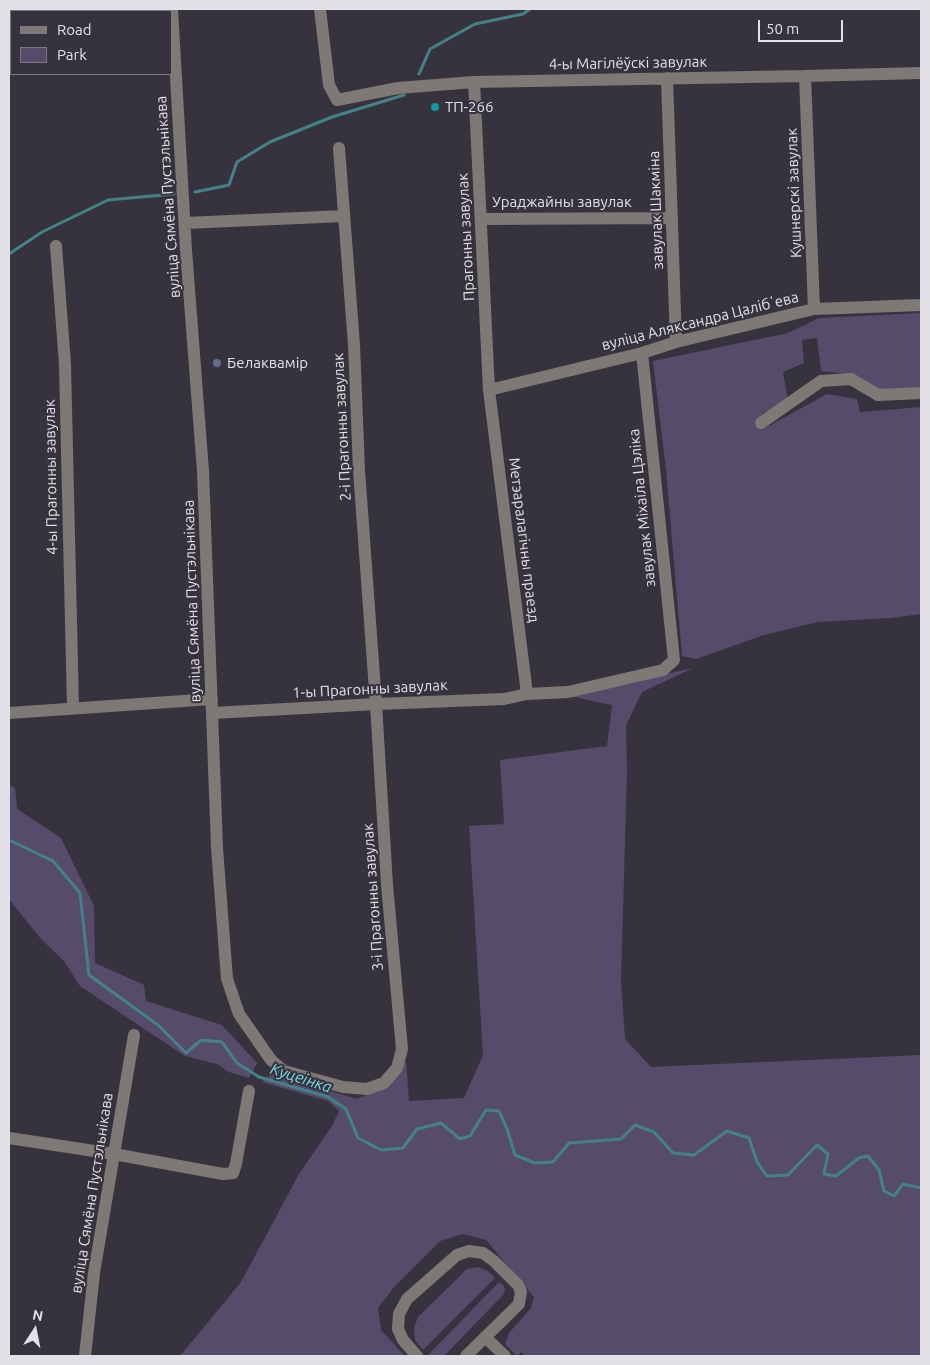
<!DOCTYPE html>
<meta charset="utf-8">
<style>
body{margin:0}
#map{position:relative;width:930px;height:1365px;overflow:hidden;background:#37333e;font-family:Ubuntu,sans-serif}
canvas{display:block}
.frame{position:absolute;inset:0;border:10px solid #e3e1e8;pointer-events:none}
.legend{position:absolute;left:10px;top:10px;width:162px;height:65px;box-sizing:border-box;background:#37333e;border:1px solid #7c7982;margin:0;padding:6px 9px;list-style:none;font-size:15px;color:#e3e1e8}
.legend li{display:flex;align-items:center;gap:10px;height:25px}
.legend b{width:25px;border:1px solid #7c7982}
.north{position:absolute;left:10px;top:1305px;width:50px;height:50px;-webkit-text-stroke:4px #37333e;paint-order:stroke;rotate:11deg;font-size:14px;font-weight:700;line-height:20px;text-align:center;color:#e3e1e8}
.north::after{content:'';display:block;margin:auto;width:18px;height:22px;background:#e3e1e8;clip-path:polygon(50% 0,100% 100%,50% 72%,0 100%)}
.scale{position:absolute;left:758px;top:20px;width:85px;height:22px;box-sizing:border-box;border:2px solid #e3e1e8;border-top:0;padding-left:6px;font-size:15px;line-height:18px;white-space:nowrap;color:#e3e1e8;-webkit-text-stroke:4px #37333e;paint-order:stroke}
</style>
<div id="map">
<canvas width="930" height="1365"></canvas>
<div class="frame"></div>
<ul class="legend">
<li><b style="height:6px;background:#7e7975"></b>Road</li>
<li><b style="height:14px;background:#564b6a"></b>Park</li>
</ul>
<div class="north">N</div>
<div class="scale">50 m</div>
</div>
<script>
const ctx = document.querySelector('canvas').getContext('2d');
ctx.lineJoin = 'round';
function fillPath(path, color) {
  ctx.fillStyle = color;
  ctx.fill(path, 'evenodd');
}
function poly(rows) {
  const path = new Path2D();
  for (const r of rows) {
    path.moveTo(r[0], r[1]);
    for (let i = 2; i < r.length; i += 2) path.lineTo(r[i], r[i + 1]);
  }
  return path;
}
function stroke(path, color, width, dash) {
  ctx.strokeStyle = color;
  ctx.lineWidth = width;
  ctx.lineCap = dash ? 'butt' : 'round';
  ctx.setLineDash(dash || []);
  ctx.stroke(path);
}
function write(font, color, halo, rows, align = 'center') {
  ctx.font = font + ' Ubuntu,sans-serif';
  ctx.lineWidth = 4;
  ctx.setLineDash([]);
  ctx.textBaseline = 'middle';
  ctx.strokeStyle = halo;
  ctx.fillStyle = color;
  for (const [text, x, y, turn = 0] of rows) {
    ctx.save();
    ctx.translate(x, y);
    ctx.rotate((+turn || 0) * Math.PI / 180);
    ctx.textAlign = isNaN(turn) ? turn : align;
    if (halo) ctx.strokeText(text, 0, 0);
    ctx.fillText(text, 0, 0);
    ctx.restore();
  }
}
fillPath(poly([
 [921,313,921,389,881,390,855,375,821,371,817,338,802,340,804,363,783,372,788,400,762,414,767,427,827,394,857,399,860,412,921,407,921,614,891,618,818,622,764,635,696,659,682,656,666,470,653,361,788,333,819,318],
 [693,668,642,692,626,725,627,771,621,980,625,1039,651,1067,921,1055,921,1356,526,1356,521,1352,517,1356,505,1344,509,1333,531,1308,534,1297,486,1240,463,1234,440,1241,394,1287,378,1308,381,1330,405,1356,180,1356,241,1282,299,1174,332,1126,339,1111,328,1101,262,1082,272,1074,357,1099,388,1087,406,1061,409,1101,464,1098,483,1055,469,826,504,824,500,760,607,746,612,705,569,696],
 [9,785,15,788,17,809,61,838,94,906,95,963,144,985,146,1001,222,1025,257,1063,249,1078,229,1072,217,1064,185,1056,80,986,64,961,41,939,9,899],
 [478,1267,488,1271,495,1278,423,1350,415,1340,414,1328,418,1317,467,1269],
 [499,1282,504,1286,505,1291,503,1295,444,1356,430,1356,428,1355]
]), '#564b6a');
stroke(poly([
 [419,74,430,49,475,24,523,14,530,9],
 [195,192,229,185,237,162,270,142,332,117,404,95],
 [9,254,42,232,108,200,174,194],
 [9,840,53,861,80,893,89,975,158,1025,186,1053,201,1040,222,1042,237,1063,259,1077,328,1097,346,1109,358,1138,381,1150,403,1148,417,1129,441,1123,460,1139,470,1136,486,1110,499,1111,507,1129,515,1155,535,1163,553,1162,569,1143,621,1139,635,1125,654,1132,673,1153,694,1155,727,1131,749,1138,757,1162,767,1176,788,1175,817,1145,828,1154,824,1174,836,1176,859,1158,868,1156,879,1170,884,1191,894,1196,903,1184,921,1188]
]), '#428288', 3);
stroke(poly([
 [172,9,186,250,203,471,217,848,227,979,239,1014,271,1060,284,1071,343,1087,367,1089,384,1083,397,1068,402,1049,387,885,376,704,359,470,354,345,339,148],
 [320,9,329,85,337,100,398,88,474,82,805,76,921,73],
 [805,76,814,309],
 [667,78,676,342],
 [474,82,489,390,527,694],
 [482,219,672,218],
 [185,223,344,216],
 [56,246,65,364,73,708],
 [489,390,642,353,676,342,814,309,921,305],
 [761,423,821,381,851,379,878,395,921,393],
 [9,713,212,699],
 [213,713,376,704,504,699,527,694,568,692,663,670,674,660,642,353],
 [9,1138,114,1154,223,1174,233,1173,236,1164,249,1091],
 [485,1337,505,1356],
 [85,1356,94,1273,134,1035],
 [417,1356,403,1340,398,1329,399,1314,407,1299,457,1255,469,1251,483,1253,494,1261,518,1285,521,1292,519,1304,466,1356]
]), '#7e7975', 12);
for (const [x, y, r, color] of [
 [435,107,5,"#0f9aa8"],
 [217,363,5,"#5c6f8a"]
]) {
  const dot = new Path2D();
  dot.arc(x, y, r, 0, 2 * Math.PI);
  ctx.fillStyle = color;
  ctx.fill(dot);
  stroke(dot, '#37333e', 2);
}
write('15px', '#e3e1e8', '#37333e', [
 ["4-ы Магілёўскі завулак",628,63,-1],
 ["Кушнерскі завулак",794,193,-92],
 ["вуліца Сямёна Пустэльнікава",168,197,-94],
 ["Ураджайны завулак",562,202],
 ["завулак Шакміна",656,210,-92],
 ["Прагонны завулак",466,237,-93],
 ["вуліца Аляксандра Цалібʼева",700,321,-14],
 ["2-і Прагонны завулак",342,427,-93],
 ["4-ы Прагонны завулак",51,477,-91],
 ["завулак Міхаіла Цэліка",642,508,-96],
 ["Метэаралагічны праезд",524,540,83],
 ["вуліца Сямёна Пустэльнікава",192,601,-92],
 ["1-ы Прагонны завулак",370,689,-3],
 ["3-і Прагонны завулак",373,897,-94],
 ["вуліца Сямёна Пустэльнікава",92,1193,-81]
]);
write('15px', '#e3e1e8', '#37333e', [
 ["ТП-266",445,107],
 ["Белаквамір",227,363]
], 'left');
write('italic 16px', '#74dbe4', '#37333e', [
 ["Куцеінка",301,1078,18]
]);
</script>
